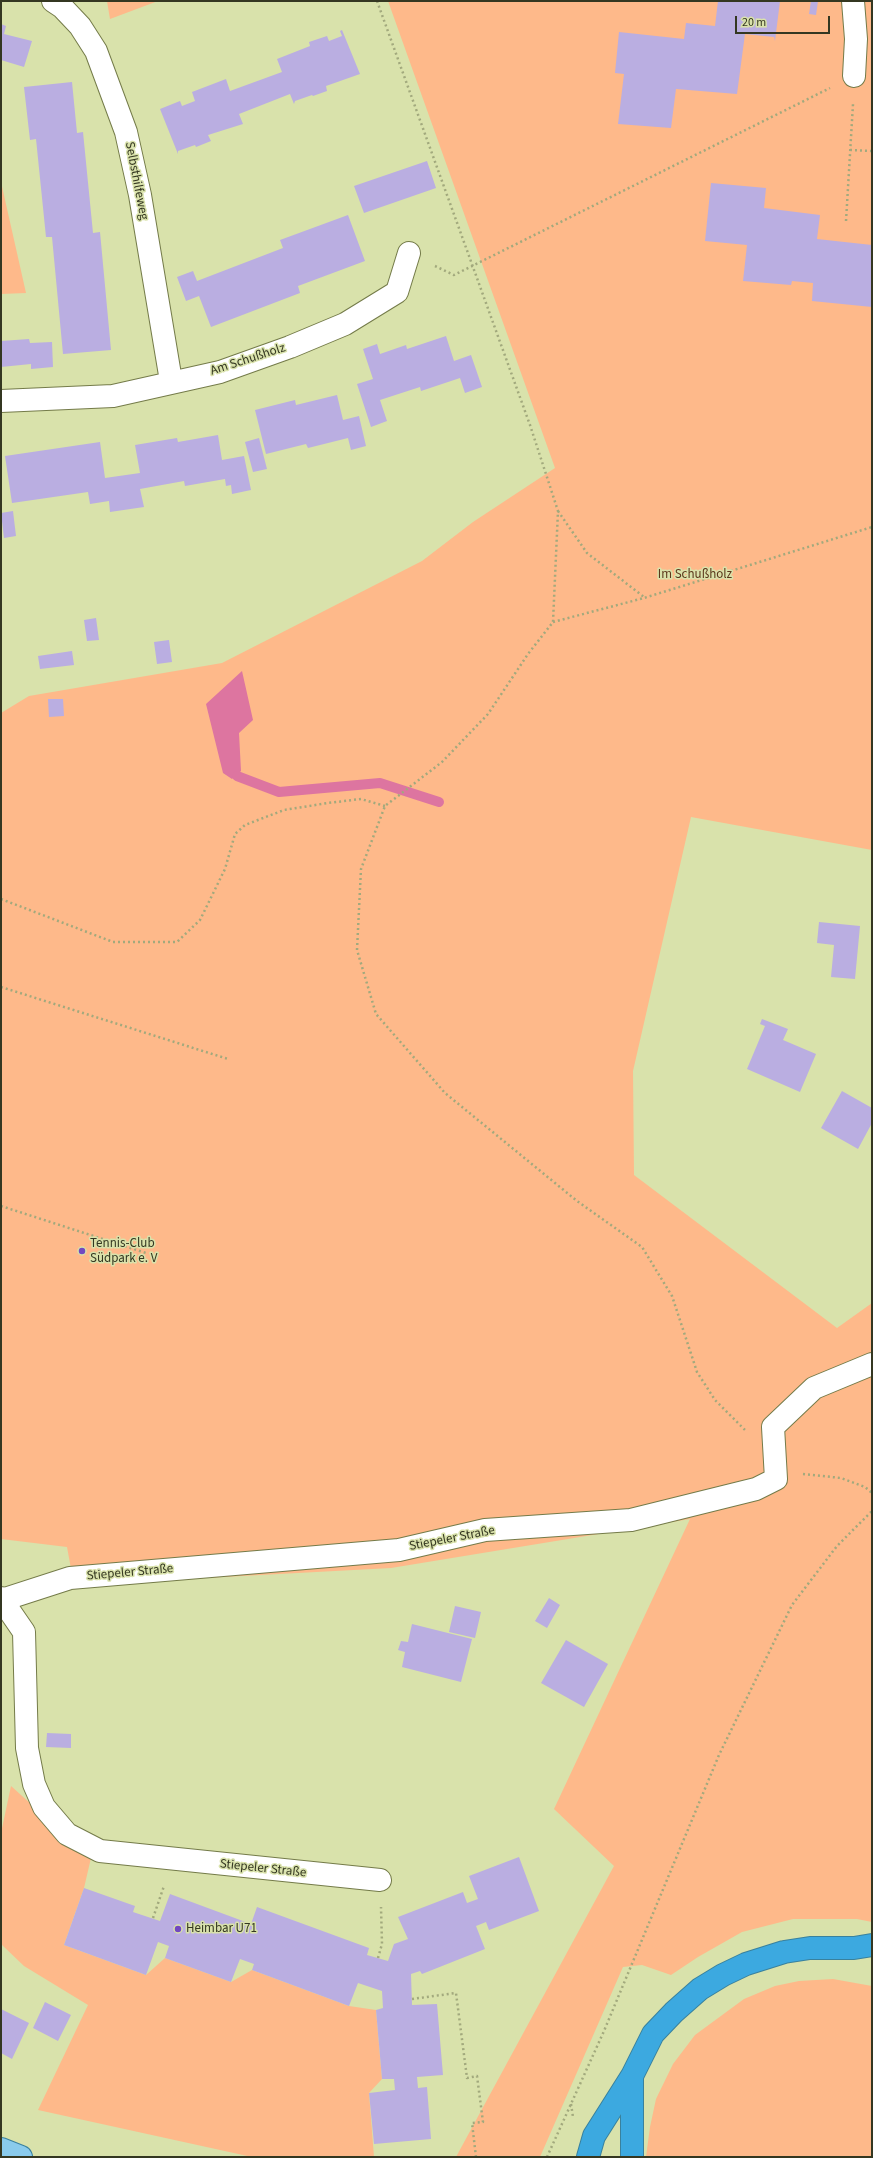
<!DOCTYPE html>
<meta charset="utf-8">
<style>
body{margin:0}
#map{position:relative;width:873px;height:2158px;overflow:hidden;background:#d9e2ab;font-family:"Source Sans 3",sans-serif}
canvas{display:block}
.frame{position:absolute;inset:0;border:2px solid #343721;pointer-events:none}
.scale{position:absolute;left:735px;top:16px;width:95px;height:18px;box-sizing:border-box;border:2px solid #343721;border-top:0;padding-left:5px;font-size:12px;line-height:14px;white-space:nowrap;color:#343721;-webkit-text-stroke:3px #d9e2ab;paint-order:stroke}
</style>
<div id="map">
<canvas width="873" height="2158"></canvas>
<div class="frame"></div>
<div class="scale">20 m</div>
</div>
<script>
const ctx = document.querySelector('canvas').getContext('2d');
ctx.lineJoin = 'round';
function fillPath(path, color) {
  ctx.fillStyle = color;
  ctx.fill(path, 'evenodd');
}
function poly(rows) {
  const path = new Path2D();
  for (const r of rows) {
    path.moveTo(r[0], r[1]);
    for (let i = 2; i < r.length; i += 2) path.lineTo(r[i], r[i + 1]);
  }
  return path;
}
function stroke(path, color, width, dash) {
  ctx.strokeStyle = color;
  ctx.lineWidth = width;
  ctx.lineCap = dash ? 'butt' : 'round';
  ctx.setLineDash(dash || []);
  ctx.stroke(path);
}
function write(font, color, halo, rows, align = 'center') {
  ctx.font = font + ' "Source Sans 3",sans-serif';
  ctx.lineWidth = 3;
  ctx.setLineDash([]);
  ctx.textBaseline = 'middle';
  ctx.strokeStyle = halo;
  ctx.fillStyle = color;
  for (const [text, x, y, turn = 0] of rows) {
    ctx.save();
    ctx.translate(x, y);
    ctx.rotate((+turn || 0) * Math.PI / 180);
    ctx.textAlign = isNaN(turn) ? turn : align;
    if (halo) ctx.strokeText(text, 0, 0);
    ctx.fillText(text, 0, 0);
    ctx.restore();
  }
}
fillPath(poly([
 [107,1,158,1,110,19],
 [388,1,872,1,872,850,691,817,633,1071,634,1175,837,1328,872,1303,872,1922,857,1919,793,1919,742,1932,698,1957,671,1975,642,1965,623,1967,540,2157,456,2157,614,1866,554,1809,690,1519,391,1568,74,1585,67,1547,1,1539,1,713,29,696,222,663,422,561,473,522,555,468],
 [1,182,26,293,1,294],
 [11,1786,91,1858,84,1888,64,1945,146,1975,165,1958,231,1982,252,1970,349,2006,376,2010,382,2079,369,2093,374,2157,252,2157,38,2110,88,2005,24,1966,1,1944,1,1833],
 [833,1979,872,1986,872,2157,646,2157,650,2127,656,2099,673,2064,695,2035,744,1999,775,1986,799,1981]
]), '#feb98a');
fillPath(poly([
 [242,671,253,720,239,733,241,771,232,779,223,773,206,704]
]), '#dd75a0');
stroke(poly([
 [237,776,279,792,380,783,439,802]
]), '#dd75a0', 10);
fillPath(poly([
 [718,1,780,1,775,41,774,37,745,34,737,94,676,89,671,128,618,124,624,74,615,73,619,32,684,39,686,23,715,26],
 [811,1,818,1,816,15,809,14],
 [1,24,6,26,4,34,32,41,24,67,1,60],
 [342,30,360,74,326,86,327,91,313,96,312,95,295,101,294,104,290,94,239,114,243,124,208,135,211,141,196,147,195,145,178,151,178,154,160,109,180,101,182,106,195,101,192,92,226,79,230,91,282,72,277,59,310,46,309,42,327,36,329,41,342,36,340,31],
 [72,82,77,133,83,132,93,233,100,232,111,350,63,354,52,237,46,237,36,139,30,140,24,87],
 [427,161,436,188,364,213,354,186],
 [711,183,766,188,764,208,820,215,817,239,872,245,872,307,812,301,813,283,792,281,791,285,743,281,747,245,705,241],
 [348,215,365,261,298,286,300,293,211,327,199,296,186,301,177,277,193,271,197,281,283,248,280,240],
 [446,336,454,361,471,355,482,387,465,393,460,378,421,391,420,387,380,400,387,421,371,427,357,384,373,379,363,349,377,344,380,354,406,345,407,349],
 [29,339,30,343,52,342,53,367,31,369,31,364,1,367,1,341],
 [337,395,343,420,359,416,366,446,351,450,348,438,308,448,306,444,266,454,255,410,295,400,296,405],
 [218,435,222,460,244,456,251,490,232,494,231,485,226,486,225,479,185,486,184,481,140,489,144,507,110,512,109,501,90,504,88,492,12,503,5,456,100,442,105,478,140,473,135,445,177,438,178,442],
 [259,438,267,469,253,472,245,442],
 [13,511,16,536,4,538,1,513],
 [96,618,99,640,87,641,84,620],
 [169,640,172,662,157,664,154,642],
 [72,651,74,665,40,669,38,656],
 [48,699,63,699,64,716,49,717],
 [819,922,860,926,855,979,831,977,834,945,817,943],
 [762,1019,788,1029,783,1040,816,1054,800,1092,747,1069,765,1026,760,1024],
 [842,1091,872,1108,872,1123,858,1149,821,1128],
 [549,1598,560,1605,547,1628,535,1621],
 [455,1606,481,1612,475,1638,449,1632],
 [412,1624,472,1639,461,1682,402,1667,405,1652,398,1650,401,1641,408,1642],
 [566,1640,608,1664,584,1707,541,1683],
 [47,1733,71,1734,71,1748,46,1747],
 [519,1857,539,1911,489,1930,486,1922,476,1926,485,1949,422,1974,420,1971,411,1974,412,2005,437,2004,443,2075,417,2077,418,2088,427,2087,431,2139,374,2144,369,2093,395,2090,394,2079,382,2079,376,2010,383,2008,382,1991,358,1983,349,2006,252,1970,254,1964,240,1959,231,1982,165,1958,169,1946,158,1942,146,1975,64,1945,84,1888,135,1906,133,1912,160,1921,170,1894,251,1924,257,1907,369,1948,367,1955,388,1961,394,1944,408,1939,398,1917,463,1892,467,1903,478,1899,469,1876],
 [45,2002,71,2015,58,2041,33,2028],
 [1,2009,29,2023,12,2059,1,2053]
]), '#baaee1');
const minor = poly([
 [53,1,62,7,80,26,96,51,126,132,140,195,171,381],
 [853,1,856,39,854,76],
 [1,401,113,396,220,372,290,347,345,324,397,292,409,253],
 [1,1598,2,1600,70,1578,399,1550,485,1530,631,1520,756,1489,776,1479,773,1427,814,1388,872,1364],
 [2,1600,24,1632,27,1748,34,1784,44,1807,67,1834,100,1851,380,1880]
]);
const major = poly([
 [1,2149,21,2157]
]);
const highway = poly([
 [632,2076,632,2157],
 [588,2157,594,2136,632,2076,653,2034,674,2012,700,1989,723,1975,746,1964,784,1952,810,1948,854,1948,872,1945]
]);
stroke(minor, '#747b49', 24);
stroke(major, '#39819d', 24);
stroke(highway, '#39819d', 24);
stroke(poly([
 [377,1,530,425,558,511,553,622,528,654,488,714,442,762,385,806,361,869,357,950,376,1014,445,1093,577,1201,642,1247,672,1296,697,1372,715,1400,745,1430],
 [850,150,872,151],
 [846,221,853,104],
 [435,266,454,275,830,88],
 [558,511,587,553,644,597],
 [553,622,644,598,872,527],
 [1,899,113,942,177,942,200,920,225,869,235,834,245,825,284,810,328,803,361,799,385,806],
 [1,987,228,1059],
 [1,1206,146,1253],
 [803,1474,841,1478,865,1487,872,1493],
 [153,1918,164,1886],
 [378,1958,382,1944,381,1907],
 [412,1999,456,1993,467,2078,477,2076,483,2122,472,2123,476,2157],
 [571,2104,573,2117],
 [547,2157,604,2031,719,1755,792,1605,837,1546,872,1511]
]), '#a2a97d', 2.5, [2, 3]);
stroke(minor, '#fff', 22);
stroke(major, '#8acbec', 22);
stroke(highway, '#3ca9e0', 22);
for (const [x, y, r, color] of [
 [82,1251,4,"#7248c1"],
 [178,1929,4,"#7248c1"]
]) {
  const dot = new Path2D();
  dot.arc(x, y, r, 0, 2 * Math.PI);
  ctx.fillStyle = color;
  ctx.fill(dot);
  stroke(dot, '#d9e2ab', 1.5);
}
write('13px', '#343721', '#d9e2ab', [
 ["Selbsthilfeweg",136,181,79],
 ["Am Schußholz",248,360,-18],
 ["Stiepeler Straße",452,1539,-11],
 ["Stiepeler Straße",130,1573,-5],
 ["Stiepeler Straße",263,1869,6]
]);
write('13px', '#5c371b', '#d9e2ab', [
 ["Im Schußholz",695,575]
]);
write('13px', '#343721', '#d9e2ab', [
 ["Tennis-Club",90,1244],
 ["Südpark e. V",90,1259],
 ["Heimbar U71",186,1929]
], 'left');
</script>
